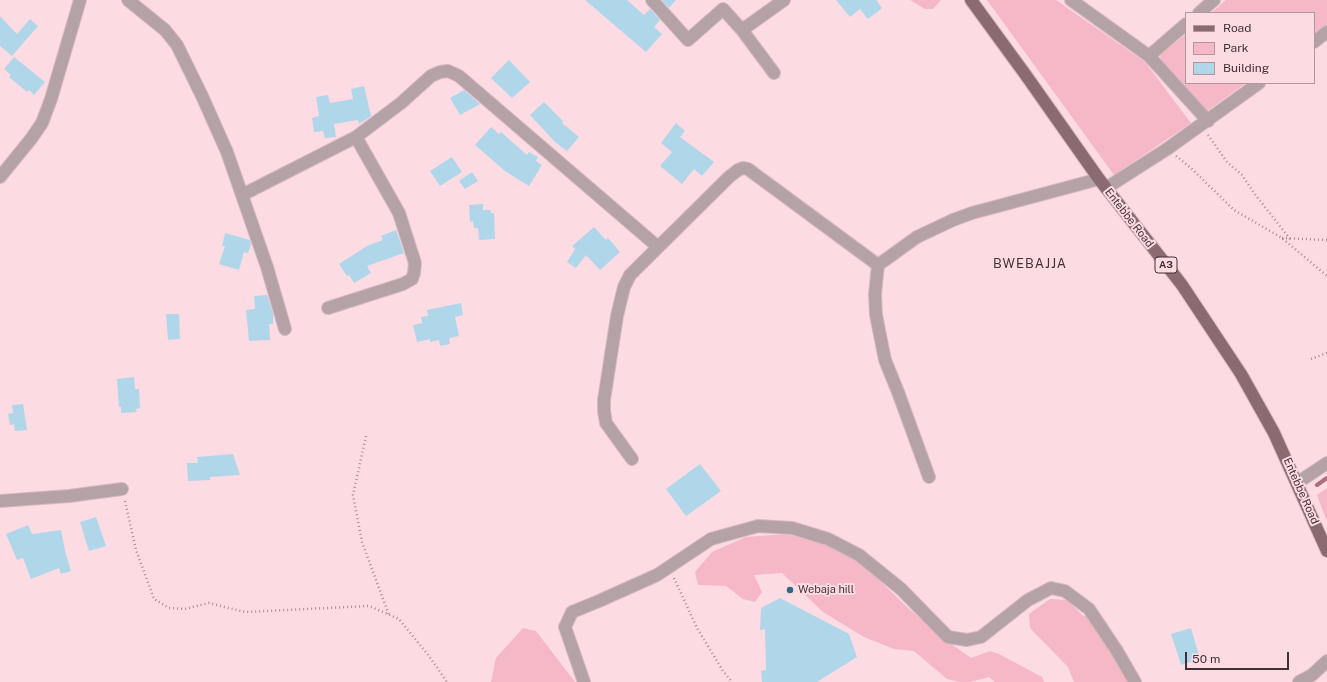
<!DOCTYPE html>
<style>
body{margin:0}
#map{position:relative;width:1327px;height:682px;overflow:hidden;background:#fddbe3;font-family:"Public Sans",sans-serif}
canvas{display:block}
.legend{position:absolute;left:1185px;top:12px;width:130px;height:72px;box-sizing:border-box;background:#fddbe3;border:1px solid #b2979d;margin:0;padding:5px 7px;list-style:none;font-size:12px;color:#413135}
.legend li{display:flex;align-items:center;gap:8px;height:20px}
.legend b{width:20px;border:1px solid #b2979d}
.scale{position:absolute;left:1185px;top:652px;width:104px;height:18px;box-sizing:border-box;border:2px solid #413135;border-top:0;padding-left:5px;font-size:12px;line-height:14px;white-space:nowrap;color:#413135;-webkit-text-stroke:3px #fddbe3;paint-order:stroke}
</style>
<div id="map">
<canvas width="1327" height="682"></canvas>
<ul class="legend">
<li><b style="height:5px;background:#8a6b72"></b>Road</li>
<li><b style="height:11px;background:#f6b7c7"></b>Park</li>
<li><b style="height:11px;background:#b0d6ea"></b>Building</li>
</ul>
<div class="scale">50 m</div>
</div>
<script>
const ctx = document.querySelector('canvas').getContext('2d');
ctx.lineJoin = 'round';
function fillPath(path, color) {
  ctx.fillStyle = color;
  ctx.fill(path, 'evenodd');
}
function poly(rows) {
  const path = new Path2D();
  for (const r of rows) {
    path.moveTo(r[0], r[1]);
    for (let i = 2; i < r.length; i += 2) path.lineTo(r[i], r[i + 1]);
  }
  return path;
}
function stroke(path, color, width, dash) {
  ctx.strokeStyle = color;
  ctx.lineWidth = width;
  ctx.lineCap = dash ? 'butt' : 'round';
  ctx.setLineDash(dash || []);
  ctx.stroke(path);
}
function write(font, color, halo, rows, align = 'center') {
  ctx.font = font + ' "Public Sans",sans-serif';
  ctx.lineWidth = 4;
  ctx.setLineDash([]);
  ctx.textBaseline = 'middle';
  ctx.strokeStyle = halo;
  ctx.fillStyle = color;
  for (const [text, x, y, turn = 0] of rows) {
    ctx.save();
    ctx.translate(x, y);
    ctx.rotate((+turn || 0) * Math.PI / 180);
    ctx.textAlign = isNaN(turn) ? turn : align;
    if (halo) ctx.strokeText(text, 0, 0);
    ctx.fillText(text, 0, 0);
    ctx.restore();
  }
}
fillPath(poly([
 [910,0,941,0,933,9,925,9],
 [987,0,1056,0,1145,62,1191,123,1114,175],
 [1226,0,1327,0,1327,24,1314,33,1314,13,1211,13],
 [1186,34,1186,83,1246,83,1203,114,1163,67,1160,55],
 [1327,488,1327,522,1317,495],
 [787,534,838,548,868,569,909,609,947,641,971,658,990,651,999,654,1042,677,1044,682,995,682,989,677,970,682,959,682,947,679,914,651,894,649,864,637,823,612,782,573,754,575,762,592,755,602,743,599,726,586,698,585,695,572,712,552,746,537],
 [1050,599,1068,600,1083,616,1099,615,1132,682,1074,682,1068,667,1030,628,1029,614],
 [523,628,536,631,575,682,491,682,496,658]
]), '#f6b7c7');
stroke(poly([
 [1317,485,1327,478]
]), '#ac6f7e', 4);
fillPath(poly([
 [585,0,627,0,644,15,650,9,660,20,654,27,662,34,646,52],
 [662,0,676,0,669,8],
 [836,0,876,0,882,8,868,19,860,9,850,17],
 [0,16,17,34,30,19,38,26,12,56,0,46],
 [14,57,45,82,34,95,29,90,27,92,9,77,11,75,4,69],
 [509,60,530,82,512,98,491,78],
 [364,86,371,116,359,124,358,120,334,124,336,137,325,138,323,131,314,132,312,118,319,116,316,97,328,95,330,103,353,99,351,89],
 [464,90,480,104,460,115,450,98],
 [544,102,563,121,562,123,579,137,567,151,555,142,530,115],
 [676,123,685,131,680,137,714,162,702,176,694,169,682,184,660,166,672,152,661,143],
 [491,127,499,134,501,132,527,155,529,152,538,157,536,161,542,165,529,186,505,171,475,145],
 [452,157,462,172,440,186,430,171],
 [472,172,478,181,465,189,459,181],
 [483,204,483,210,491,210,491,213,494,213,495,239,479,240,478,228,474,228,473,221,470,222,469,205],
 [594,227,606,240,608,238,620,252,600,270,586,255,576,268,567,262,575,249,572,246],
 [396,230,404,253,367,266,371,273,354,283,349,275,347,276,339,264,367,246,383,240,381,236],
 [225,233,250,240,251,244,248,253,244,252,239,270,219,264,225,246,222,246],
 [267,295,273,313,273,324,269,324,270,340,249,341,246,310,255,309,254,296],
 [461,303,463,315,455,317,459,336,449,338,450,344,440,346,439,340,430,342,430,339,417,342,413,325,422,323,421,317,428,316,427,310],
 [166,314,179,314,180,339,168,340],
 [134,377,135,389,139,389,140,408,136,409,137,412,121,413,121,407,119,407,117,379],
 [23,404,27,430,15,431,14,424,10,425,8,414,13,413,12,405],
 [233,454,240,475,210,477,210,480,188,481,187,463,198,463,197,457],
 [700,464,721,491,686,516,666,489],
 [96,517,106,546,89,551,80,522],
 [28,525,32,534,61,530,66,555,71,571,61,574,59,568,31,579,23,558,17,560,6,534],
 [780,598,849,634,857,657,817,682,762,682,761,671,766,670,765,629,760,630,761,608],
 [1191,628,1200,659,1181,665,1171,634]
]), '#b0d6ea');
const minor = poly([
 [128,0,165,30,177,45,202,96,227,152,267,267,285,329],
 [652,0,688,40,723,9,742,30],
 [1071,0,1149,56,1208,121],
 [1199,13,1214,0],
 [1314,42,1327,32],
 [1149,56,1186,24],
 [774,73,742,30,784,0],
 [0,177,31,139,42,123,51,99,80,0],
 [1106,188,1167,149,1259,83],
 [242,195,356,137,401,103,431,76,440,72,448,71,459,76,658,247],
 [878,265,875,294,876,315,885,360,898,392,929,477],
 [328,308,403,284,412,279,414,273,415,263,399,213,356,137],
 [632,459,606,423,604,411,604,400,617,316,624,287,630,275,729,177,738,170,743,168,748,169,878,265,917,237,953,220,972,213,1099,179],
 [1297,483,1327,463],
 [0,501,69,496,122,489],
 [584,682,565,627,572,612,599,601,657,575,711,539,758,526,792,528,828,539,859,555,901,589,948,637,967,640,981,637,1028,600,1051,588,1065,591,1089,609,1117,651,1135,682],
 [1299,682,1312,675,1327,661]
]);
const major = poly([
 [971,0,1025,74,1099,179,1182,285,1241,374,1274,433,1327,551]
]);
stroke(minor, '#d7b9c0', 14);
stroke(major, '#d7b9c0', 14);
stroke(poly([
 [1208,135,1227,162,1242,175,1254,193,1290,239],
 [1176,156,1192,169,1234,210,1282,238,1327,276],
 [1282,238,1327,240],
 [1311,359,1327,353],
 [366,436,353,495,362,542,389,615],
 [125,501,136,550,154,599,169,608,185,609,209,603,245,612,369,606,399,619,429,656,447,682],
 [674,578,697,628,723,671,732,682]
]), '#a88e94', 2.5, [1, 3]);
stroke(minor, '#b4a2a6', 12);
stroke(major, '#8a6b72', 12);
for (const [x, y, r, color] of [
 [790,590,4,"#316883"]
]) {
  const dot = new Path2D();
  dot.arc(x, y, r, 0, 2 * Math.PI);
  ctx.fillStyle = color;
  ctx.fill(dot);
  stroke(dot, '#fddbe3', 1.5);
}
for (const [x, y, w] of [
 [1166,265,22]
]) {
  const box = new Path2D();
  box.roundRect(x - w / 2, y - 8, w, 16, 3);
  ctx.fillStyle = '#fddbe3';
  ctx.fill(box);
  stroke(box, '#413135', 1);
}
write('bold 10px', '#413135', null, [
 ["A3",1166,265]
]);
write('11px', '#413135', '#fddbe3', [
 ["Entebbe Road",1129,218,52],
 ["Entebbe Road",1301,491,66]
]);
write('11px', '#413135', '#fddbe3', [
 ["Webaja hill",798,590]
], 'left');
ctx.letterSpacing = '1px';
write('13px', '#413135', '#fddbe3', [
 ["BWEBAJJA",1030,264]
]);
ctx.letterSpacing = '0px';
</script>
